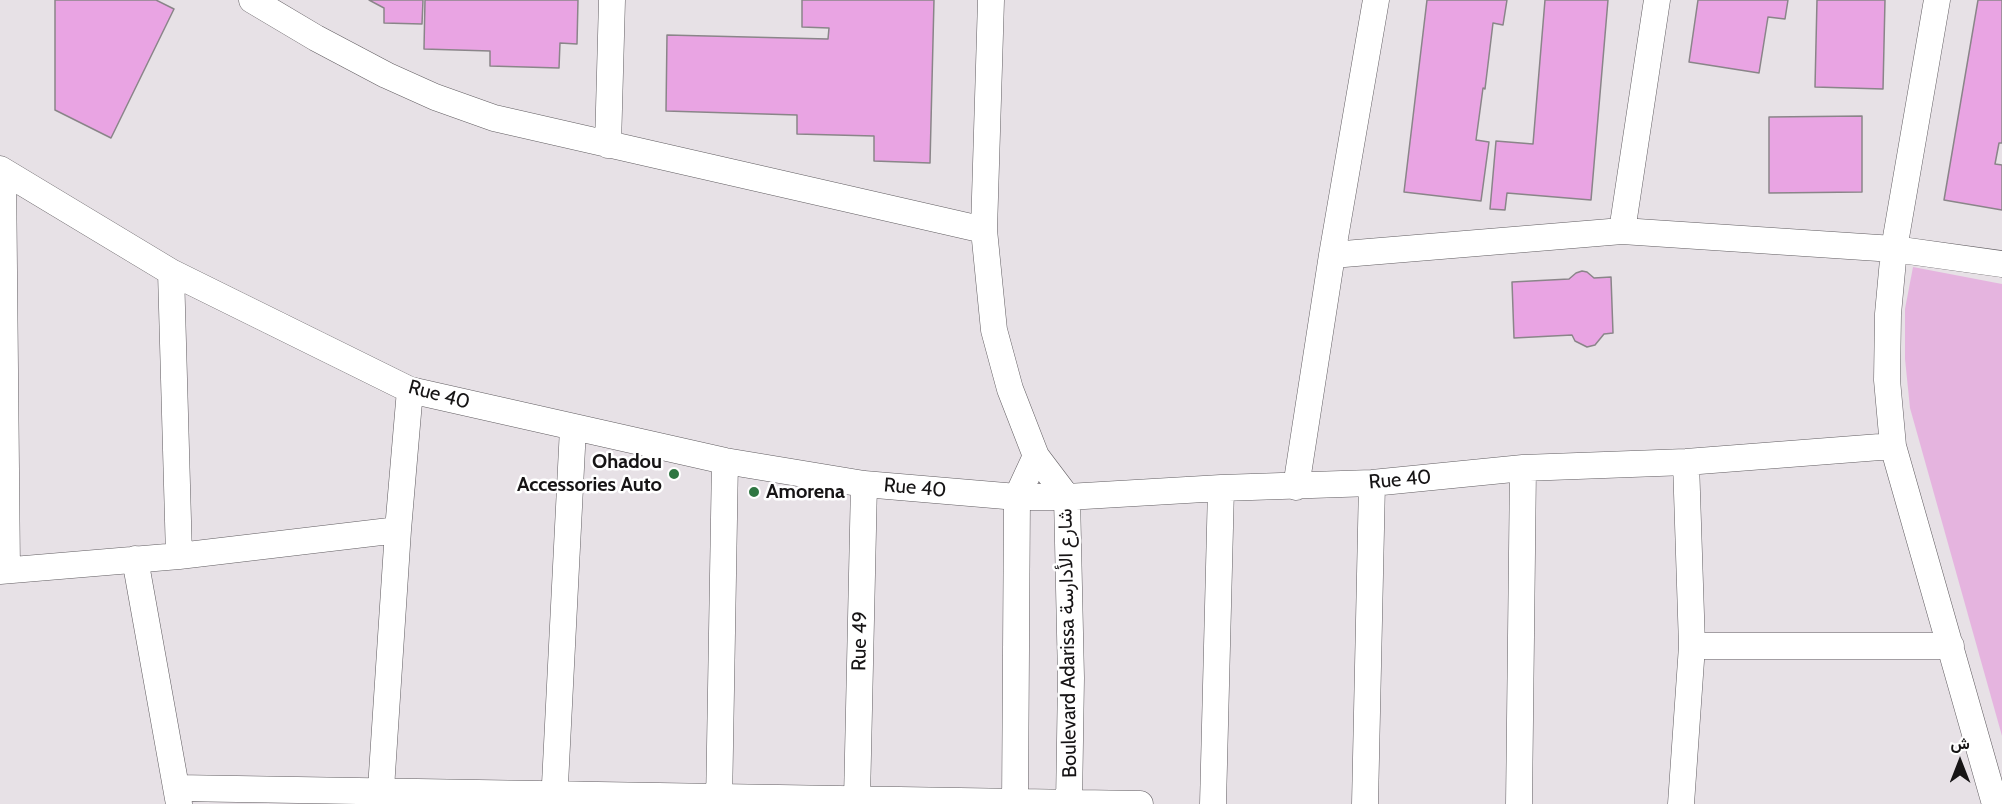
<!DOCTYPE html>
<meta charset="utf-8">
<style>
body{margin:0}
#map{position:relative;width:2002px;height:804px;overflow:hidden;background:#e7e1e6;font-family:Cabin,Vazirmatn,sans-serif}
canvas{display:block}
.north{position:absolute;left:1930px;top:732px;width:60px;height:60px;-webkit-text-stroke:4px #fff;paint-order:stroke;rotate:0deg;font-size:16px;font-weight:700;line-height:24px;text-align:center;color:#161415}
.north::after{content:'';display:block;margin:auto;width:21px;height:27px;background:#161415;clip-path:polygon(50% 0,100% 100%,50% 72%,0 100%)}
</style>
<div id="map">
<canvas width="2002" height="804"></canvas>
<div class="north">ش</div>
</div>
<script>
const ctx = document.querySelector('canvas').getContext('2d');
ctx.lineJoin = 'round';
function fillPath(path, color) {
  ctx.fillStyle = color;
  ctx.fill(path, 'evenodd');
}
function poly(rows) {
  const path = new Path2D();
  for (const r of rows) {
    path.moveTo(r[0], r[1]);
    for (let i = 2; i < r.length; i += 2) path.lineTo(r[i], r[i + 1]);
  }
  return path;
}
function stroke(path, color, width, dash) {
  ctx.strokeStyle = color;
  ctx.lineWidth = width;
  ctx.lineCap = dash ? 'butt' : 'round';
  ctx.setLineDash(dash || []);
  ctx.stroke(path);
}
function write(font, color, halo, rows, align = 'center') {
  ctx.font = font + ' Cabin,Vazirmatn,sans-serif';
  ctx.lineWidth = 5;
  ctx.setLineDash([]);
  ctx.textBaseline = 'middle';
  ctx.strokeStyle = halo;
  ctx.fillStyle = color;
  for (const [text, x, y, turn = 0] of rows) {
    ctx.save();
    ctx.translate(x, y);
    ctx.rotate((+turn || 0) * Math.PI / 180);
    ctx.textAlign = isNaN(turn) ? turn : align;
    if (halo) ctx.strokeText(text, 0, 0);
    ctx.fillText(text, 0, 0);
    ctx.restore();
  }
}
fillPath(poly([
 [1913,267,2002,284,2002,736,1910,408,1905,359,1905,309]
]), '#e5b4df');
const building = poly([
 [55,0,156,0,174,9,111,138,55,110,55,0],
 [369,0,423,0,422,24,384,23,384,8,369,0],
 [425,0,578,0,577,44,560,43,559,68,490,66,490,51,424,49,425,0],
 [802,0,934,0,930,163,874,161,874,136,797,134,797,115,666,111,667,35,828,39,829,28,802,27,802,0],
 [1427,0,1507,0,1503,25,1493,23,1485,89,1483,88,1476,140,1489,142,1481,201,1404,192,1427,0],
 [1545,0,1608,0,1591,200,1507,193,1505,210,1490,209,1496,141,1533,144,1545,0],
 [1698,0,1788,0,1785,19,1768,17,1759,73,1689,62,1698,0],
 [1817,0,1885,0,1883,89,1815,87,1817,0],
 [1978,0,2002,0,2002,143,1999,143,1995,164,2002,165,2002,210,1944,200,1978,0],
 [1862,116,1862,192,1769,193,1769,117,1862,116],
 [1582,271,1587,272,1594,278,1611,277,1613,333,1604,334,1595,345,1587,347,1575,341,1572,335,1514,338,1512,282,1569,279,1576,273,1582,271]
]);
fillPath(building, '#e9a4e3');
stroke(building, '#8a8589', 1.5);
const minor = poly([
 [252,0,316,38,386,75,435,97,494,118,984,230],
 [991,0,984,230,994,330,1010,389,1036,456,1067,497,1071,678,1069,804],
 [1937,0,1894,249,1888,314,1887,380,1893,446,1995,804],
 [608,145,612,0],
 [0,169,171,272,410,390,725,461,864,484,1017,497,1067,497,1221,488,1372,483,1523,468,1686,462,1893,446],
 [3,171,7,570],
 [1622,231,1657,0],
 [1332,255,1622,231,1894,249,2002,264],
 [171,272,179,556],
 [1296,487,1332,255,1376,0],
 [135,559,179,804],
 [0,571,179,556,398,530],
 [1692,646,1951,646],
 [177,788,1140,804],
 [857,799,864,484],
 [380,804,398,530,410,390],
 [554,804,573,428],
 [719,804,725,461],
 [1015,804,1017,497,1036,456],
 [1213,804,1221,488],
 [1365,804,1372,483],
 [1519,804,1523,468],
 [1681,804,1692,646,1686,462]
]);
stroke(minor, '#615d61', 27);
stroke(minor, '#fff', 26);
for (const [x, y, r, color] of [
 [674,474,6,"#2f7642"],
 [754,492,6,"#2f7642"]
]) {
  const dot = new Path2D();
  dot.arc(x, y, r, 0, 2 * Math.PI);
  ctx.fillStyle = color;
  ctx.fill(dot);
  stroke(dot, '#fff', 2);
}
write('20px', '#161415', '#fff', [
 ["Rue 40",439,395,15],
 ["Rue 40",1400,480,-5],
 ["Rue 40",915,488,5],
 ["Rue 49",860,641,-89],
 ["Boulevard Adarissa شارع الأدارسة",1068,643,-91]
]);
write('bold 20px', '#161415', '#fff', [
 ["Ohadou",662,462],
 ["Accessories Auto",662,485],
 ["Amorena",766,492,"left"]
], 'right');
</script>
